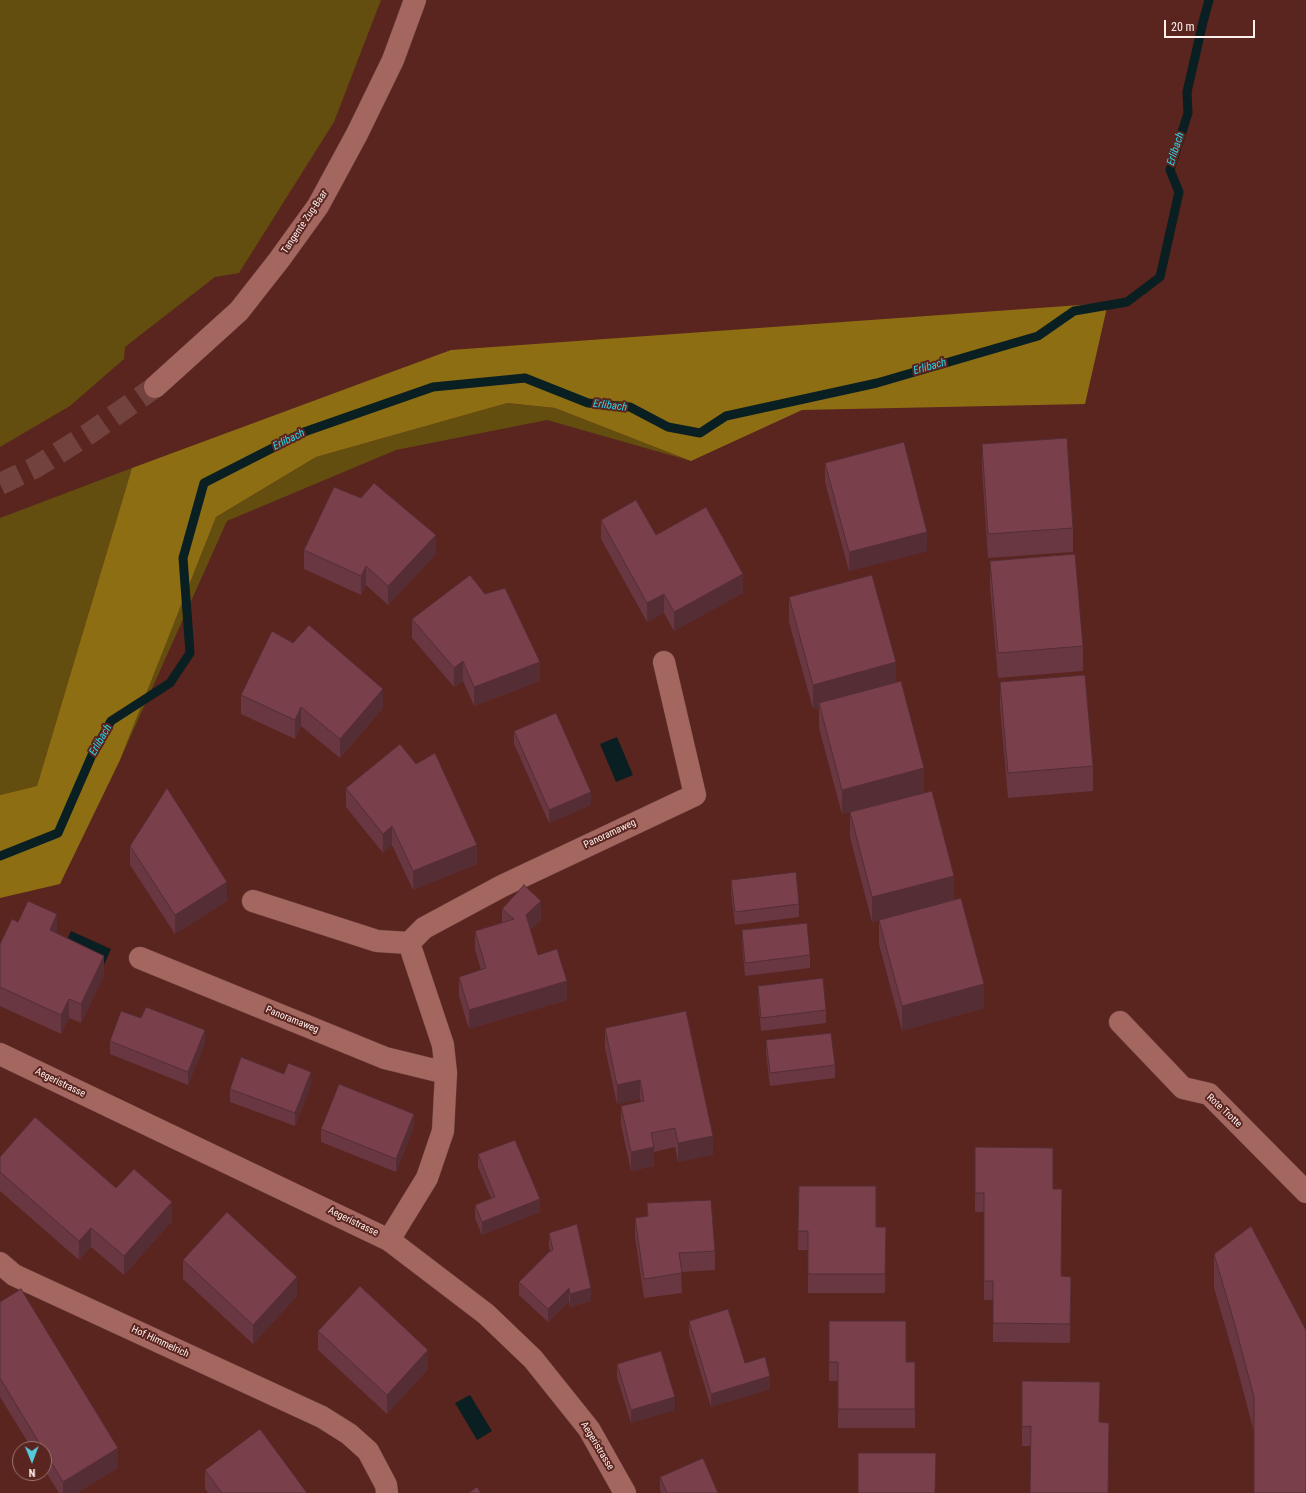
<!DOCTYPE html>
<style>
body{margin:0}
#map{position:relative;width:1306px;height:1493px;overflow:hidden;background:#5a241f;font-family:"Roboto Condensed",sans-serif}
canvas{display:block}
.north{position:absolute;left:12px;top:1441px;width:40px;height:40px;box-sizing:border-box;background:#5a241f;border:1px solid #9b7571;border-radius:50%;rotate:179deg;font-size:11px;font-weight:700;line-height:16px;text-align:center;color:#fdefec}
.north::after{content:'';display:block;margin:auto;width:14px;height:18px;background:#53cbdb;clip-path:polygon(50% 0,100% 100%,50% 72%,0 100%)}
.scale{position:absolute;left:1164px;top:20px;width:91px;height:18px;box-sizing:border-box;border:2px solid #fdefec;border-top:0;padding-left:5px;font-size:12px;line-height:14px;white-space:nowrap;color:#fdefec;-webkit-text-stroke:3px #5a241f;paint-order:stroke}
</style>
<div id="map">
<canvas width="1306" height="1493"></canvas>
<div class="north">N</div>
<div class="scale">20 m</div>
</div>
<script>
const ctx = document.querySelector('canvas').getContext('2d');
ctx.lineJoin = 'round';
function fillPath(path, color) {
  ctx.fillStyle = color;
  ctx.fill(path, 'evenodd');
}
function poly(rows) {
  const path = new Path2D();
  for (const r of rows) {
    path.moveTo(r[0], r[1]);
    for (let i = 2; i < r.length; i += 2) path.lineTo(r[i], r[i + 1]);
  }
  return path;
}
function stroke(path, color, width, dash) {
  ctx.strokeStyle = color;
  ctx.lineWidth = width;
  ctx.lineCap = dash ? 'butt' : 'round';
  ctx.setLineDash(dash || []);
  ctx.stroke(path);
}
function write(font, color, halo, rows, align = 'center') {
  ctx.font = font + ' "Roboto Condensed",sans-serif';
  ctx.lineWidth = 4;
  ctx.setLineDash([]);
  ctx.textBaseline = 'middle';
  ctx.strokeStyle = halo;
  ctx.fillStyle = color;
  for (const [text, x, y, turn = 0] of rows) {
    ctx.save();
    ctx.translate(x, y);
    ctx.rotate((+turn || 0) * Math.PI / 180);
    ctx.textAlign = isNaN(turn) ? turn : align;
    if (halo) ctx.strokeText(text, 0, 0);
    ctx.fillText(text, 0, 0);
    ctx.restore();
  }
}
fillPath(poly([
 [0,0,381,0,334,122,239,273,215,277,125,347,124,359,70,406,0,447],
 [506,403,555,408,691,461,547,420,396,450,227,521,120,760,216,517,316,457],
 [132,468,37,786,0,795,0,518]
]), '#634d0f');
fillPath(poly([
 [1108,303,1085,404,802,410,691,461,555,408,507,403,316,457,216,517,120,760,60,884,0,898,0,795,37,786,132,468,451,350]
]), '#8e6e13');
fillPath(poly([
 [617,737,633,775,616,782,600,744],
 [71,931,111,949,102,969,62,951],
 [470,1395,492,1431,477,1440,455,1403]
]), '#0a1f21');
stroke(poly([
 [0,856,58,833,92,755,111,721,170,683,190,653,183,558,204,483,304,432,433,387,525,378,588,403,630,407,668,427,700,433,726,416,877,383,1038,336,1074,311,1127,302,1160,277,1179,192,1170,170,1188,113,1187,92,1203,22,1209,0]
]), '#0a1f21', 9);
stroke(poly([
 [0,484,36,467,87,435,155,387]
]), '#72423e', 22, [22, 11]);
const minor = poly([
 [253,901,377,941,409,943],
 [140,958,385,1058,446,1073],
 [1120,1022,1183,1088,1209,1094,1306,1192],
 [389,1240,427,1178,443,1131,446,1073,443,1045,409,943,424,928,502,886,695,795,664,662],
 [0,1263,14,1275,322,1417,349,1434,368,1451,386,1485,387,1493]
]);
const tertiary = poly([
 [0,1054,389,1240,486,1314,533,1359,589,1429,625,1493]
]);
const secondary = poly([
 [155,387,239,311,279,260,318,206,357,134,393,60,415,0]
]);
stroke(minor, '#6b403e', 23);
stroke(tertiary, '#6b403e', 23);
stroke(secondary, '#6b403e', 23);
stroke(minor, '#a4675f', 22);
stroke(tertiary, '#a4675f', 22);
stroke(secondary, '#a4675f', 22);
fillPath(poly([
 [982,444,1073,528,1073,552,988,558,982,469],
 [825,463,927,551,849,571,825,482],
 [601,520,656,535,743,593,674,631,664,613,647,622,601,539],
 [304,550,436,554,388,605,366,585,361,595,304,569],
 [990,561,1083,646,1083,671,998,678,990,586],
 [789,597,896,682,924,793,984,1008,902,1031,879,944,879,920,872,922,850,837,850,812,842,814,819,728,819,708,813,709,789,622],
 [412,619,540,681,474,706,463,681,454,687,412,638],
 [293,643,383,708,340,758,301,726,295,739,241,714,241,695],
 [1000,682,1093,766,1093,791,1008,798,1000,707],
 [514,731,591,805,549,823,514,744],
 [416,764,477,864,413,890,392,845,383,853,346,807,346,788],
 [130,846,227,901,175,934,130,865],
 [731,880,799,904,799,917,735,925,731,893],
 [502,909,541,920,530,930,538,955,567,1000,469,1029,459,996,459,977,481,970,475,950,475,931,502,923],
 [18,922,57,933,104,975,81,1023,69,1018,61,1034,0,1006,0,944],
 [742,930,810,955,810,968,745,976,742,943],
 [758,986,826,1010,826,1023,761,1031,758,999],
 [605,1028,713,1155,678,1162,675,1147,654,1152,654,1166,631,1171,621,1125,621,1106,641,1102,640,1099,617,1104,605,1048],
 [766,1040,835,1065,835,1078,770,1086,766,1053],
 [110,1041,205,1043,188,1085,110,1054],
 [311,1085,295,1126,230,1102,230,1089],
 [414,1127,396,1172,321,1142,321,1129],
 [975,1147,1053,1189,1062,1276,1071,1277,1070,1343,993,1342,993,1300,984,1300,984,1212,975,1212],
 [478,1154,540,1212,482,1235,475,1218,475,1205,491,1198,478,1167],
 [0,1157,116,1188,172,1221,124,1275,91,1247,79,1260,0,1191],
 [799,1186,876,1227,886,1227,885,1293,808,1293,808,1250,798,1250],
 [647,1203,715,1251,715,1270,681,1272,682,1293,644,1298,635,1237,635,1218,647,1216],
 [549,1233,591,1301,570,1307,569,1301,548,1322,519,1295,519,1282,550,1251,549,1246],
 [1214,1254,1306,1330,1254,1432,1235,1360,1214,1288],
 [183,1260,297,1296,253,1344,183,1279],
 [0,1302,118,1468,77,1493,59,1493,44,1469,44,1449,32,1449,0,1397],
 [689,1321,745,1363,770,1389,711,1407,689,1334],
 [829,1321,906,1362,915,1362,915,1428,838,1428,838,1381,829,1381],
 [318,1331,428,1369,387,1414,318,1350],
 [617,1364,675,1410,631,1423,617,1377],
 [1022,1381,1100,1382,1031,1446,1022,1446],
 [205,1470,307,1493,208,1493,205,1489],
 [660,1477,718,1493,661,1493,660,1490]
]), '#683741');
fillPath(poly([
 [927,532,927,551,849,571,849,552],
 [436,535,436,554,388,605,388,586],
 [366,566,366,585,361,595,361,576],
 [743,574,743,593,674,631,674,612],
 [664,594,664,613,647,622,647,603],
 [463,661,463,681,454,687,454,668],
 [540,662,540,681,474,706,474,687],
 [896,662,896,687,819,703,819,708,813,709,813,685],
 [383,689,383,708,340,758,340,739],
 [301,707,301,726,295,739,295,720],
 [924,768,924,793,842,814,842,790],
 [591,792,591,805,549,823,549,810],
 [392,826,392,845,383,853,383,834],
 [477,845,477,864,413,890,413,871],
 [954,876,954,901,872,922,872,897],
 [227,882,227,901,175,934,175,915],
 [541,901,541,920,526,934,526,915],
 [57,914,57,933,50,949,50,930],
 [104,956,104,975,81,1023,81,1004],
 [567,981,567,1000,469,1029,469,1010],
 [984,984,984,1008,902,1031,902,1006],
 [69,999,69,1018,61,1034,61,1015],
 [205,1030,205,1043,188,1085,188,1072],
 [311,1072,311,1085,295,1126,295,1113],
 [640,1080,640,1099,617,1104,617,1085],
 [414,1114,414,1127,396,1172,396,1159],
 [713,1136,713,1155,678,1162,678,1143],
 [654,1147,654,1166,631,1171,631,1152],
 [540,1199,540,1212,482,1235,482,1222],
 [172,1202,172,1221,124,1275,124,1256],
 [91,1228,91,1247,79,1260,79,1241],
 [297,1277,297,1296,253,1344,253,1325],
 [569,1288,569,1301,548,1322,548,1309],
 [591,1288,591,1301,570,1307,570,1294],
 [428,1350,428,1369,387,1414,387,1395],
 [770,1376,770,1389,711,1407,711,1394],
 [675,1397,675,1410,631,1423,631,1410],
 [118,1448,118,1468,77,1493,63,1493,63,1482]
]), '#552d35');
const building = poly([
 [1067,438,1073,528,988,534,982,444,1067,438],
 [904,442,927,532,849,552,825,463,904,442],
 [374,483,436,535,388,586,366,566,361,576,304,550,334,487,361,498,374,483],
 [636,500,656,535,706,507,743,574,674,612,664,594,647,603,601,520,636,500],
 [1075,554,1083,646,998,653,990,561,1075,554],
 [470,575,485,594,505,588,540,662,474,687,463,661,454,668,412,619,470,575],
 [872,575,896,662,813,685,789,597,872,575],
 [309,625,383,689,340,739,301,707,295,720,241,695,272,631,293,643,309,625],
 [1085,675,1093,766,1008,773,1000,682,1085,675],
 [901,681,924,768,842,790,819,703,901,681],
 [556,713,591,792,549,810,514,731,556,713],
 [400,744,416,764,435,753,477,845,413,871,392,826,383,834,346,788,400,744],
 [167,788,227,882,175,915,130,846,167,788],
 [932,791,954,876,872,897,850,812,932,791],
 [796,872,799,904,735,912,731,880,796,872],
 [524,885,541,901,526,915,538,955,557,949,567,981,469,1010,459,977,486,968,475,931,514,919,502,909,524,885],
 [961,898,984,984,902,1006,879,920,961,898],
 [28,901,57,914,50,930,104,956,81,1004,69,999,61,1015,0,987,0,944,12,919,18,922,28,901],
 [807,923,810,955,745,963,742,930,807,923],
 [823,978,826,1010,761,1018,758,986,823,978],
 [146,1007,205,1030,188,1072,110,1041,121,1011,141,1018,146,1007],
 [686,1011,713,1136,678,1143,675,1128,651,1133,654,1147,631,1152,621,1106,644,1101,640,1080,617,1085,605,1028,686,1011],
 [831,1033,835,1065,770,1073,766,1040,831,1033],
 [241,1057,284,1074,288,1063,311,1072,295,1113,230,1089,241,1057],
 [339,1084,414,1114,396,1159,321,1129,339,1084],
 [35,1117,116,1188,134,1169,172,1202,124,1256,91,1228,79,1241,0,1172,0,1157,35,1117],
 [515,1140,540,1199,482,1222,475,1205,495,1197,478,1154,515,1140],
 [975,1147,1053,1148,1053,1189,1062,1189,1061,1276,1071,1277,1070,1324,993,1323,993,1281,984,1281,984,1193,975,1193,975,1147],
 [799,1186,876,1186,876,1227,886,1227,885,1274,808,1274,808,1231,798,1231,799,1186],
 [711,1200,715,1251,679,1253,682,1273,644,1279,635,1218,648,1216,647,1203,711,1200],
 [227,1212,297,1277,253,1325,183,1260,227,1212],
 [577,1224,591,1288,570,1294,569,1288,548,1309,519,1282,549,1252,553,1250,549,1233,577,1224],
 [1251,1226,1306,1330,1306,1493,1254,1493,1254,1397,1235,1325,1214,1254,1251,1226],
 [360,1286,428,1350,387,1395,318,1331,360,1286],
 [21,1289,118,1448,63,1482,44,1450,44,1449,43,1449,0,1378,0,1302,21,1289],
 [728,1309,745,1363,765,1357,770,1376,711,1394,689,1321,728,1309],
 [829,1321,906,1321,906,1362,915,1362,915,1409,838,1409,838,1362,829,1362,829,1321],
 [661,1351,675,1397,631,1410,617,1364,661,1351],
 [1022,1381,1100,1382,1099,1422,1109,1423,1108,1493,1030,1493,1031,1426,1022,1427,1022,1381],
 [260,1429,307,1493,222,1493,205,1470,260,1429],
 [858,1453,936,1453,935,1493,858,1493,858,1453],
 [703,1458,718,1493,667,1493,660,1477,703,1458],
 [477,1487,481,1493,468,1493,477,1487]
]);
fillPath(building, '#79404c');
stroke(building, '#552d35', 1);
write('10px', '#fdefec', '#5a241f', [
 ["Tangente Zug-Baar",305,222,-56],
 ["Panoramaweg",610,834,-25],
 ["Panoramaweg",292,1020,22],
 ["Aegeristrasse",60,1083,26],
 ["Rote Trotte",1224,1111,43],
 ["Aegeristrasse",353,1222,26],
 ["Hof Himmelrich",160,1342,25],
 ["Aegeristrasse",597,1446,59]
]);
write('italic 11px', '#29d6ea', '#5a241f', [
 ["Erlibach",1176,149,-72],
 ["Erlibach",930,367,-16],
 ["Erlibach",610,406,7],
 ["Erlibach",289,440,-26],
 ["Erlibach",101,740,-60]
]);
</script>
